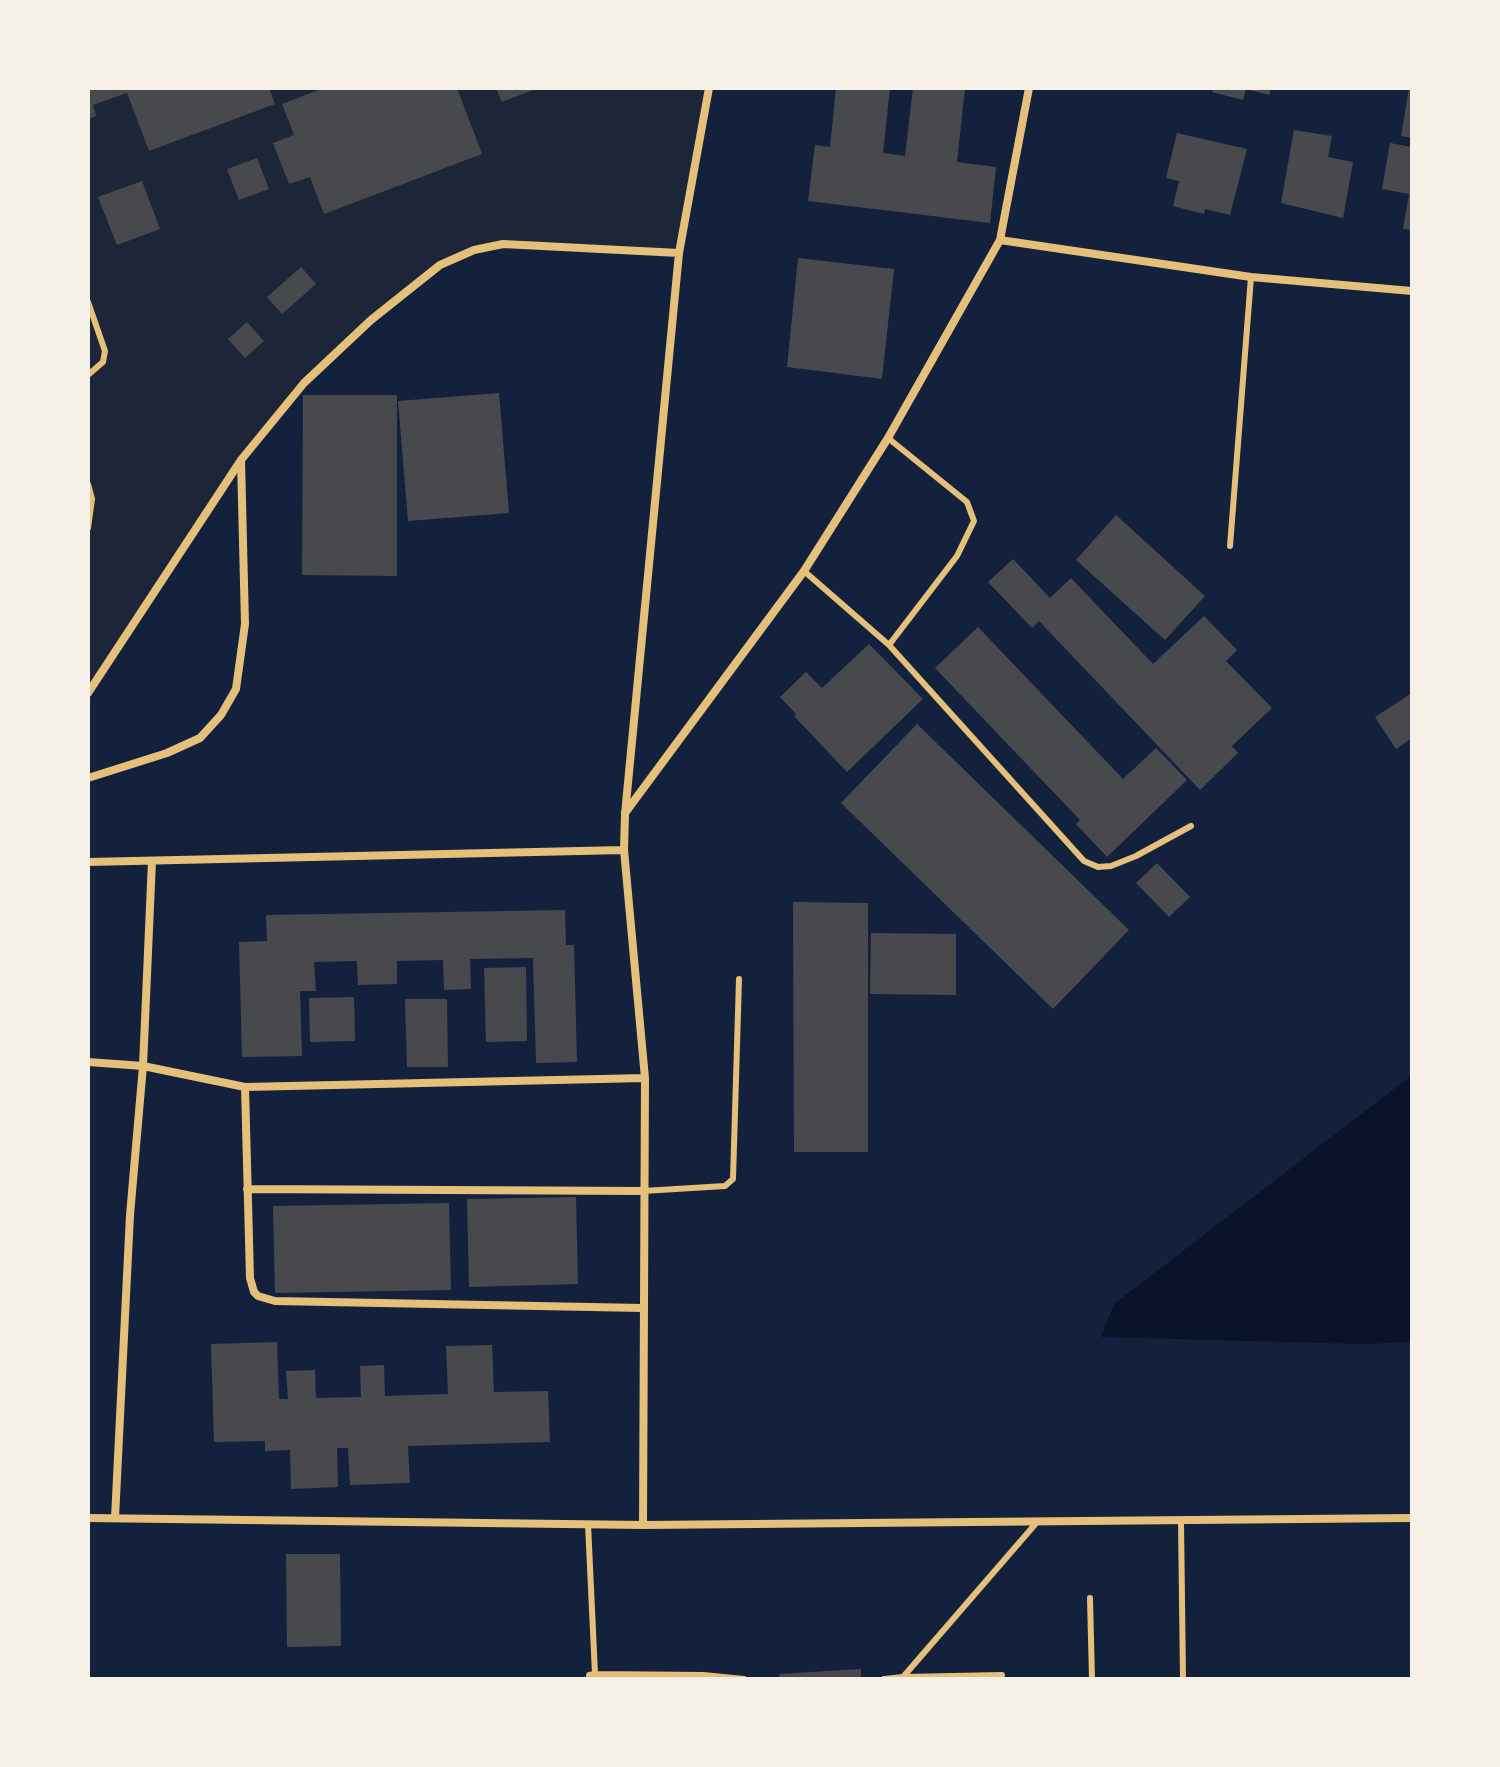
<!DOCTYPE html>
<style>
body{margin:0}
#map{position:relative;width:1500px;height:1767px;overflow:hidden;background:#14213d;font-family:"Titillium Web",sans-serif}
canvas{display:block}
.frame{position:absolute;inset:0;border:90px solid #f6f1e7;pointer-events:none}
</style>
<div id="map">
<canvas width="1500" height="1767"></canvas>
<div class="frame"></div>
</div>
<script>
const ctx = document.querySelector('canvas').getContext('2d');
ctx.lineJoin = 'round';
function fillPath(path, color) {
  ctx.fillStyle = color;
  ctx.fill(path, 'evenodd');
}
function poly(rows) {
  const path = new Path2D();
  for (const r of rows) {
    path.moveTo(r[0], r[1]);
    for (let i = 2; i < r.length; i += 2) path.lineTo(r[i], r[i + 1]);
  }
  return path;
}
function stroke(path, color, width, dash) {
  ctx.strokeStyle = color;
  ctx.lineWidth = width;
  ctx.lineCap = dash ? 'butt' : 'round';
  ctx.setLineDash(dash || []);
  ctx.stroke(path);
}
fillPath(poly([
 [88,88,709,88,679,253,474,250,440,266,304,383,241,460,88,690]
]), '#1d2539');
fillPath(poly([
 [1412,1075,1412,1342,1361,1344,1101,1337,1114,1304]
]), '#0b132b');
fillPath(poly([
 [88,88,269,88,275,104,149,151,127,93,93,105,96,116,88,119],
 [324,88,457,88,482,154,324,214,310,177,289,184,273,143,294,135,282,104],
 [496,88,538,88,502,102],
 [836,88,890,88,883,153,905,156,913,88,965,88,957,162,996,167,990,223,808,201,815,145,830,147],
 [1213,88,1271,88,1269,95,1246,89,1243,100,1212,92],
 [1409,88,1412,88,1412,138,1401,136],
 [1294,130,1332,136,1328,157,1353,162,1343,218,1281,203],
 [1177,133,1247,149,1230,215,1205,209,1204,214,1173,206,1179,181,1166,178],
 [1390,143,1412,147,1412,230,1403,229,1409,194,1382,189],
 [257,158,269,189,239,200,227,169],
 [142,181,160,229,117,245,98,197],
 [798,258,894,269,882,379,787,367],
 [301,267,316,284,282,314,267,297],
 [247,322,264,341,245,358,228,339],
 [499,393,509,513,408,521,398,401],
 [303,395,397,395,397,576,302,575],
 [1116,515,1205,596,1165,640,1076,560],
 [1013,559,1050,598,1071,578,1153,664,1204,616,1237,650,1226,661,1272,708,1232,746,1238,753,1200,790,1039,621,1032,628,988,582],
 [978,627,1123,779,1156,748,1187,780,1107,857,1076,824,1080,820,935,668],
 [869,644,923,699,847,772,794,716,796,714,780,697,806,672,822,688],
 [1412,693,1412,738,1396,749,1375,717],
 [917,724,1129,930,1053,1009,841,803],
 [1157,863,1190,897,1169,917,1136,883],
 [793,902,868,903,868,1152,794,1152],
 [565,910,566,945,574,945,577,1062,536,1063,533,958,470,959,471,989,444,990,443,960,397,961,397,984,358,985,357,961,314,962,316,991,300,991,302,1056,242,1057,239,942,267,941,266,915],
 [871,933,956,934,956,995,870,994],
 [526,967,527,1041,486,1042,484,968],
 [354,997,355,1041,310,1042,309,998],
 [405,999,447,999,448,1067,407,1067],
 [576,1197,578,1284,469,1287,467,1199],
 [449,1203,451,1290,275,1293,273,1206],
 [277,1342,279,1399,288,1399,286,1371,315,1370,316,1398,361,1397,360,1366,384,1365,385,1396,448,1394,446,1346,492,1345,494,1392,548,1391,550,1442,408,1446,410,1483,350,1485,348,1448,337,1448,338,1487,291,1489,290,1450,265,1451,265,1441,214,1442,211,1344],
 [286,1554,340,1554,341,1646,287,1647],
 [861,1669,861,1679,780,1679,779,1674]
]), '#48494c');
stroke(poly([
 [88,302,105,351,103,362,88,375],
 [888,438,967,502,974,521,957,556,889,645],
 [88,484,92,499,88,528],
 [1230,546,1251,277],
 [804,571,889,645,1084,861,1098,867,1111,866,1136,856,1191,826],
 [643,1191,725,1186,733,1179,739,979],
 [1181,1521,1183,1679],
 [588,1524,595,1674,589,1675,589,1679],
 [1090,1598,1092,1679],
 [595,1674,703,1675,744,1679],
 [903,1677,1002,1675],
 [884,1679,903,1677,1038,1521]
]), '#e5c07b', 6);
stroke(poly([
 [1000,240,1251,277,1412,291],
 [88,693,241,460,304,383,371,320,440,265,474,250,503,244,679,253],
 [88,778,167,753,200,738,221,715,236,689,245,624,241,460],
 [625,813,804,571,888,438,1000,240,1029,88],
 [88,862,624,850],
 [88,1062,143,1066,245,1087,645,1078],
 [245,1087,250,1278,254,1292,258,1296,275,1301,643,1308],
 [247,1189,643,1191],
 [88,1518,643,1525,1412,1518],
 [115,1518,130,1215,143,1066,152,861],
 [643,1525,645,1078,624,850,625,814,679,253,709,88]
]), '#e5c07b', 8);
</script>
